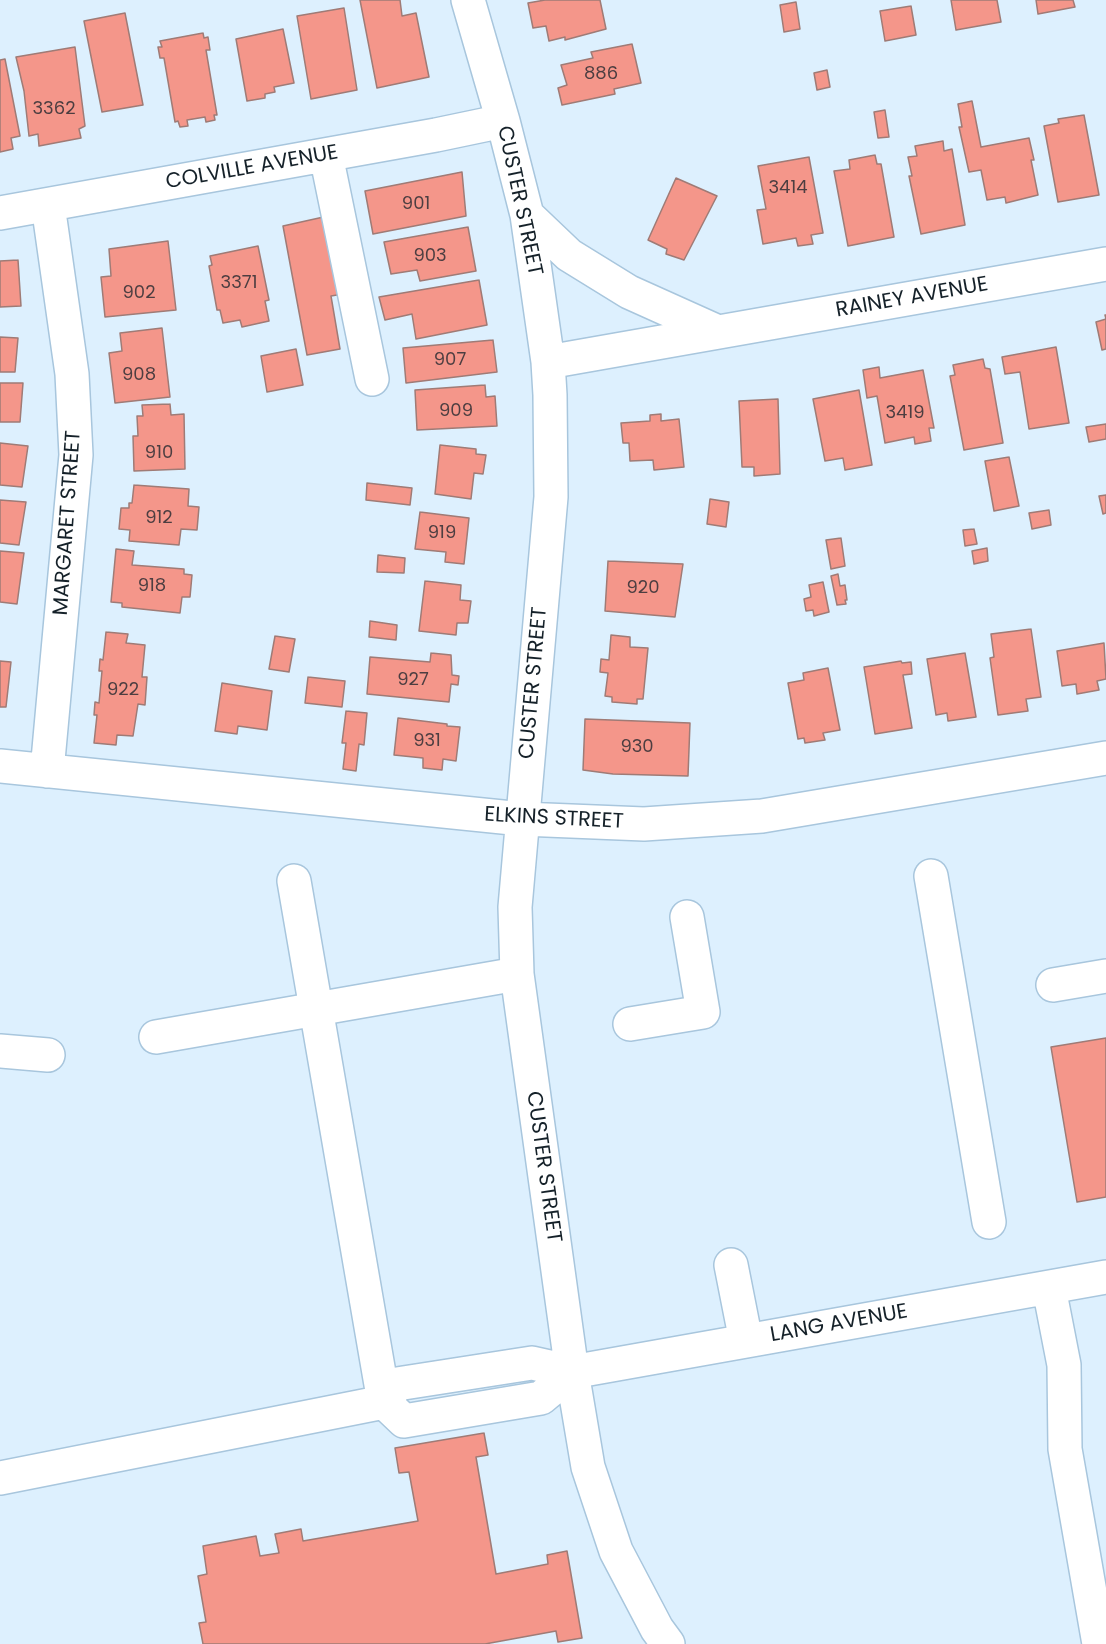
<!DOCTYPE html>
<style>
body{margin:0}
canvas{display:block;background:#ddf0fe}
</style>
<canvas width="1106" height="1644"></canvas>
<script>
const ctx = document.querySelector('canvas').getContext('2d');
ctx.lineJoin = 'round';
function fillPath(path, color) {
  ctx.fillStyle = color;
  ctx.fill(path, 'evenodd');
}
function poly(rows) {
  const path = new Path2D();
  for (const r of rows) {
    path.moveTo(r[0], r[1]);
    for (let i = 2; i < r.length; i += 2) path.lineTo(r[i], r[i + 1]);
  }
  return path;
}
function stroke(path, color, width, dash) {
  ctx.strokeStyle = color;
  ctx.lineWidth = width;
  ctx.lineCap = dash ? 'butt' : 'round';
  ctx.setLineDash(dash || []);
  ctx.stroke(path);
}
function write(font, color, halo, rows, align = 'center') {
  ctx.font = font + ' Poppins,sans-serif';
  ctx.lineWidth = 4.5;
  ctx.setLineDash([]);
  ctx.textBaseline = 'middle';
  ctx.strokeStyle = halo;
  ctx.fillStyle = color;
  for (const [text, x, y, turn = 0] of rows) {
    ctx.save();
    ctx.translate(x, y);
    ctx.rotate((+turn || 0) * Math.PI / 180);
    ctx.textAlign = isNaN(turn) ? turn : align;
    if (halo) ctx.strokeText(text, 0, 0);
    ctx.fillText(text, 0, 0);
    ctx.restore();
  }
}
const building = poly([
 [360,0,400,0,402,16,416,13,429,77,377,88,360,0],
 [545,0,600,0,606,29,565,40,565,37,549,41,546,26,533,28,528,3,545,0],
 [951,0,997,0,1001,22,956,30,951,0],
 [1036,0,1073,0,1075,7,1038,14,1036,0],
 [796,2,800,29,784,32,780,5,796,2],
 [911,6,916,35,885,41,880,11,911,6],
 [344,8,357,90,311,99,297,16,344,8],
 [125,13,143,105,102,112,84,21,125,13],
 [283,29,294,83,274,87,275,92,265,94,265,98,247,101,236,39,283,29],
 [203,33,204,38,208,37,210,50,206,50,217,115,214,115,215,120,206,122,205,117,187,120,188,126,180,127,178,121,175,122,164,58,160,58,158,47,162,47,160,41,203,33],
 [632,44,641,83,614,89,615,94,562,105,558,88,567,85,561,65,593,58,591,52,632,44],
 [75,47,85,126,79,129,81,138,39,146,38,134,29,136,24,91,16,57,75,47],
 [5,59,20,136,11,138,13,149,0,152,0,60,5,59],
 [827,70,830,87,817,90,814,73,827,70],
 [972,101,981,147,1029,138,1034,160,1031,160,1038,195,1006,203,1005,197,987,200,981,170,969,172,959,127,962,127,958,104,972,101],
 [885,110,889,137,878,138,874,112,885,110],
 [1084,115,1099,195,1058,202,1044,126,1059,123,1058,119,1084,115],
 [943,141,944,151,952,149,965,225,921,234,909,176,912,176,908,157,917,156,915,146,943,141],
 [875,155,877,164,881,164,894,237,848,246,834,171,850,169,849,160,875,155],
 [809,157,823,233,811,235,813,244,798,246,796,238,763,244,757,210,766,209,758,166,809,157],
 [462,172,466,216,373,234,365,191,462,172],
 [676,178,717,196,684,260,666,254,667,249,648,240,676,178],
 [328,216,343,294,331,296,340,349,307,355,283,226,328,216],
 [468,227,476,271,420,281,417,270,391,274,384,242,468,227],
 [168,241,176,310,105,317,101,277,111,276,109,249,168,241],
 [258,246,269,300,265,301,269,321,242,327,240,320,223,323,220,310,217,310,209,266,212,265,210,256,258,246],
 [18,260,21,306,0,307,0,261,18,260],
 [479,280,487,325,416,339,412,314,385,320,379,297,479,280],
 [1105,315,1106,315,1106,349,1102,350,1096,322,1106,319,1105,315],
 [162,328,170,397,115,403,109,353,122,351,120,333,162,328],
 [0,337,18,338,15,372,0,372,0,337],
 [493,340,497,372,406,383,403,348,493,340],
 [1056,347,1069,423,1029,429,1020,372,1005,374,1002,357,1056,347],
 [296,349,303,385,267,392,261,356,296,349],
 [983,359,985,368,990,369,1003,443,964,450,950,376,955,375,953,365,983,359],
 [879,367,880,378,923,370,934,428,929,428,931,441,915,444,914,437,885,443,877,396,867,398,863,370,879,367],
 [0,383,23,383,20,422,0,422,0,383],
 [485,385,486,397,495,396,497,426,417,430,415,390,485,385],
 [859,390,872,465,845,470,843,458,825,461,813,399,859,390],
 [778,399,780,474,754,476,754,467,742,467,739,401,778,399],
 [170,404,171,415,184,414,185,469,134,471,133,436,138,436,137,416,143,416,142,405,170,404],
 [661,414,661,421,679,419,684,467,654,470,653,460,630,461,629,443,623,443,621,423,650,421,650,415,661,414],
 [1106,424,1106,439,1089,442,1086,427,1106,424],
 [0,443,28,446,22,487,0,485,0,443],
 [440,445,476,449,476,454,486,455,483,474,474,473,471,499,435,494,440,445],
 [1009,457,1019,506,994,511,985,461,1009,457],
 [367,483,412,488,410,505,366,500,367,483],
 [134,485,189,489,188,506,199,507,197,530,181,529,179,545,129,541,130,530,119,529,121,508,129,508,129,503,132,503,134,485],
 [1106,495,1106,513,1103,514,1099,496,1106,495],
 [710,499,729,502,726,527,707,524,710,499],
 [0,500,26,502,19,545,0,543,0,500],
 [1049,510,1051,525,1032,529,1029,513,1049,510],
 [420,512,469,518,464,564,445,562,446,552,415,549,420,512],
 [974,529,977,544,965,546,963,530,974,529],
 [841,538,845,566,831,569,826,540,841,538],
 [987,548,988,561,974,564,972,551,987,548],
 [116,549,134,551,132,565,184,569,184,574,192,575,190,597,182,597,180,613,122,607,122,603,111,602,116,549],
 [0,551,24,553,17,604,0,602,0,551],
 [378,555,405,558,404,573,377,572,378,555],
 [608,561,683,564,675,617,605,611,608,561],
 [838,574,840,586,845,585,847,600,845,600,846,604,837,605,831,576,838,574],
 [425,581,461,585,460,600,471,601,468,623,457,623,456,635,419,631,425,581],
 [823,582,829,612,814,616,813,610,806,611,804,599,811,597,809,585,823,582],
 [370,621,397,625,396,640,369,637,370,621],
 [1031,629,1041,697,1026,699,1028,711,998,715,990,658,994,657,991,634,1031,629],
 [106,632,128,634,126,643,145,645,142,677,147,677,145,705,138,704,133,736,117,735,116,745,94,743,97,715,94,715,95,702,99,703,102,671,99,671,100,659,103,660,106,632],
 [611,635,630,637,630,647,648,648,643,699,637,699,637,704,612,702,612,697,605,696,608,673,600,672,601,659,609,660,611,635],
 [275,636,295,639,289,672,269,669,275,636],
 [1104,643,1106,679,1097,681,1099,690,1077,694,1076,684,1062,686,1057,651,1104,643],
 [431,653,451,655,452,675,459,676,458,685,451,684,449,702,367,694,370,657,430,662,431,653],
 [965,653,976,717,948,721,947,713,936,715,927,659,965,653],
 [0,661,11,662,6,707,0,707,0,661],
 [901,661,902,663,911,662,912,674,903,675,912,728,875,734,864,667,901,661],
 [828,668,840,730,823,733,825,740,805,743,804,738,798,739,788,683,804,680,803,673,828,668],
 [308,677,345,681,342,707,305,703,308,677],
 [222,683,272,691,267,730,238,726,237,734,215,731,222,683],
 [346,711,367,713,364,745,359,744,356,771,343,769,346,743,342,743,346,711],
 [398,718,447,724,447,726,460,727,456,761,443,759,442,770,423,768,423,758,394,755,398,718],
 [585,719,690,723,688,776,613,774,583,770,585,719],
 [1106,1038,1106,1197,1077,1202,1051,1047,1106,1038],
 [484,1433,488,1455,476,1457,496,1574,548,1564,547,1555,567,1551,582,1638,558,1642,556,1631,485,1644,203,1644,199,1623,206,1622,198,1576,207,1574,203,1546,256,1536,260,1556,279,1553,275,1534,301,1529,303,1541,418,1521,409,1472,399,1473,395,1448,484,1433]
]);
fillPath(building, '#f4968a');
stroke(building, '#9f7b76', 1.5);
const minor = poly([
 [468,0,503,121,527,215,548,362,550,395,551,497,515,907,517,974,572,1372,588,1467,616,1551,657,1629,668,1644],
 [326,155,372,379],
 [0,213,436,135,503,121],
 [527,215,569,255,629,292,718,332],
 [548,362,1106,264],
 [0,766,522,819,644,824,762,816,1106,758],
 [47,771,76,455,72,374,48,205],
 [931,876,989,1222],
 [294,881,384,1402,404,1421,541,1398,572,1372],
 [1053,985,1106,976],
 [630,1024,703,1012,687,917],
 [156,1037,517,974],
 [0,1051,48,1055],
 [731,1265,746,1341],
 [1049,1288,1064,1365,1065,1449,1099,1644],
 [0,1478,384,1402,397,1384,532,1363,572,1372,1106,1277]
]);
stroke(minor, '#a8c6dd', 36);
stroke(minor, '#fff', 33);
write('18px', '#4d3e41', null, [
 ["886",601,74],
 ["3362",54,109],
 ["3414",788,188],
 ["901",416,204],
 ["903",430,256],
 ["3371",239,283],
 ["902",139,293],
 ["907",450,360],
 ["908",139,375],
 ["909",456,411],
 ["3419",905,413],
 ["910",159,453],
 ["912",159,518],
 ["919",442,533],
 ["918",152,586],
 ["920",643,588],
 ["927",413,680],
 ["922",123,690],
 ["931",427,741],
 ["930",637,747]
]);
write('21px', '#152129', '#fff', [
 ["COLVILLE AVENUE",252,168,-10],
 ["CUSTER STREET",519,201,78],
 ["RAINEY AVENUE",912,298,-10],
 ["MARGARET STREET",68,523,-86],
 ["CUSTER STREET",534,683,-85],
 ["ELKINS STREET",554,819,3],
 ["CUSTER STREET",543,1167,82],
 ["LANG AVENUE",839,1324,-10]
]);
</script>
